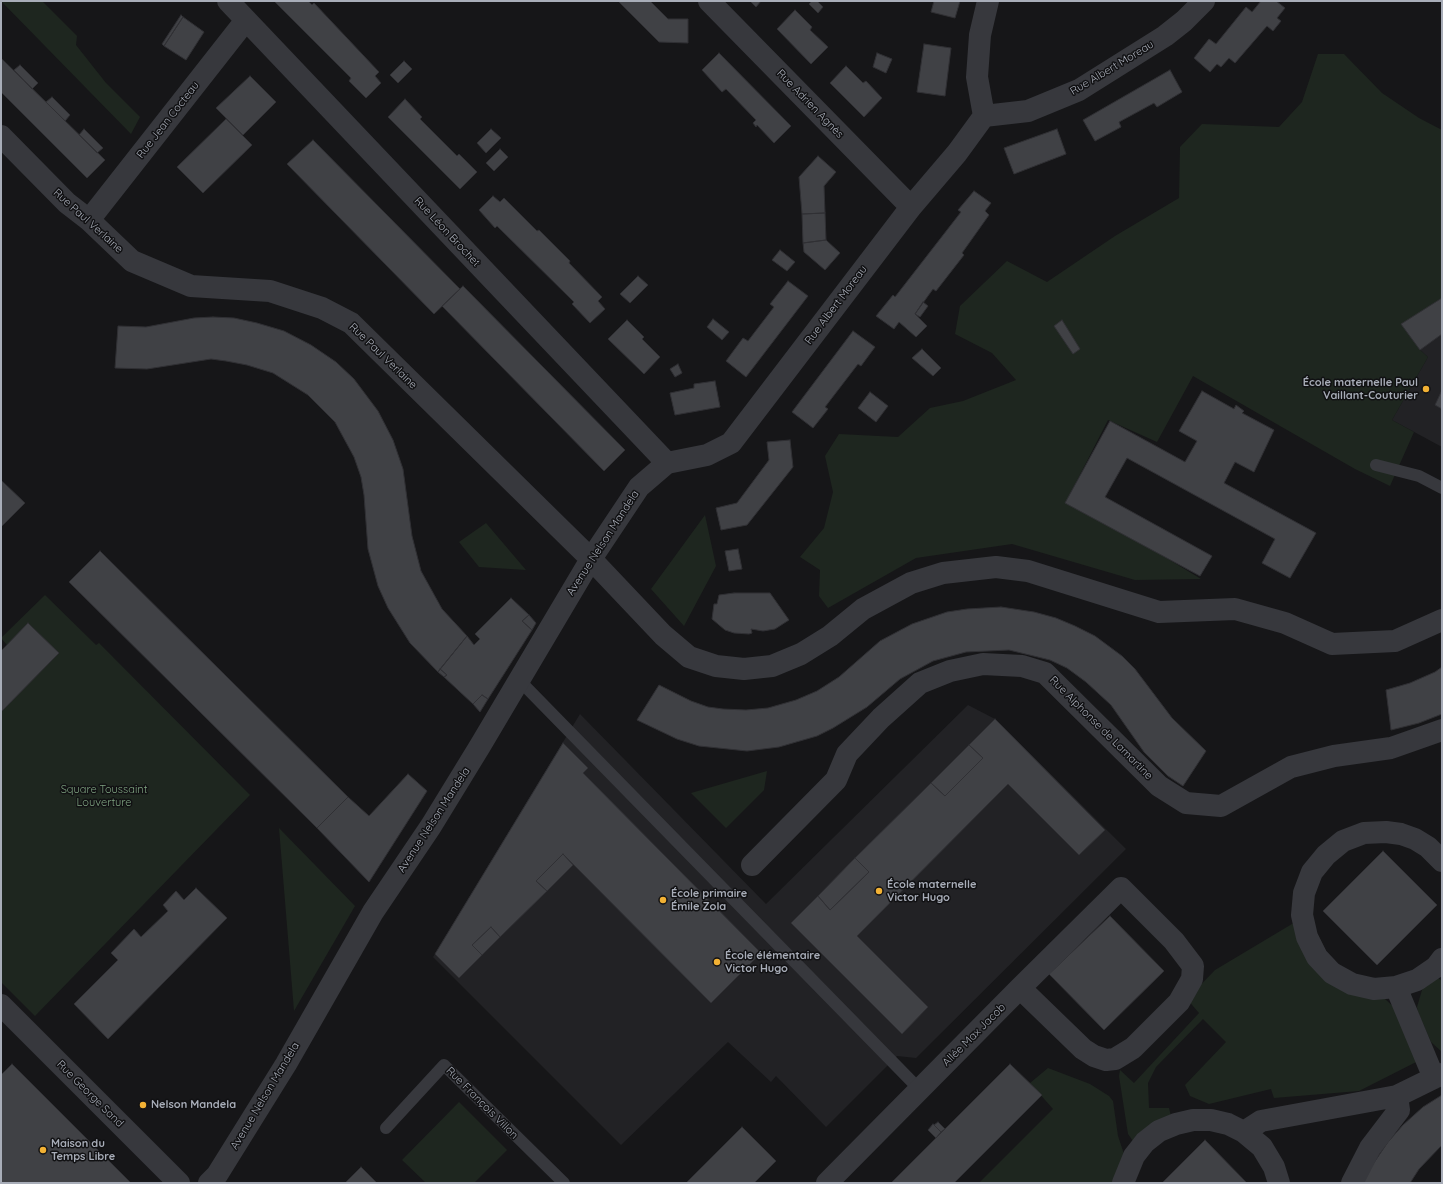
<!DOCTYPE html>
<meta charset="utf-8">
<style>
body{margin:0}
#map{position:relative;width:1443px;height:1184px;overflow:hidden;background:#161618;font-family:Quicksand,sans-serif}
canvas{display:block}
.frame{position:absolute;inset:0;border:2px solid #a8adb8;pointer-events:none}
</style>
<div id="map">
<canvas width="1443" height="1184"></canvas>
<div class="frame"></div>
</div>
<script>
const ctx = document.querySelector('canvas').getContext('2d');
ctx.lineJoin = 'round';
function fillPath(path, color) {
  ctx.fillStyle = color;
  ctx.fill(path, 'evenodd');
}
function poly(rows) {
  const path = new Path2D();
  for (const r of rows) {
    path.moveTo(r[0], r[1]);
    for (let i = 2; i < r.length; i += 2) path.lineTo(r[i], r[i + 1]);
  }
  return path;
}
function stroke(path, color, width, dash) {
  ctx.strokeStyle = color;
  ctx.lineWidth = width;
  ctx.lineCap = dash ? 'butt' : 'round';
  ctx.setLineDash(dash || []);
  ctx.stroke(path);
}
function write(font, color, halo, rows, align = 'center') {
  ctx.font = font + ' Quicksand,sans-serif';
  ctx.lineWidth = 3;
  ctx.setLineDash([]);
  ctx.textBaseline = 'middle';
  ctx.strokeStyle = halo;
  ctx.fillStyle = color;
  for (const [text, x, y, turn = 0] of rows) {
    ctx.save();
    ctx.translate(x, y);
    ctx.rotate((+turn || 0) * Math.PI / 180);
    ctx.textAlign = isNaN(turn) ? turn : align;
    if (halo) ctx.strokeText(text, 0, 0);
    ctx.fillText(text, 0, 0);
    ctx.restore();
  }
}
fillPath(poly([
 [1442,298,1442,447,1392,420,1428,357,1420,350,1401,324],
 [968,705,995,719,1126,849,916,1058,897,1056,826,1127,776,1076,771,1082,728,1042,621,1145,433,957,580,714,766,904]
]), '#222225');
fillPath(poly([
 [1,1,42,1,77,36,76,45,106,83,140,117,131,134],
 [1318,54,1344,54,1382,93,1419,118,1442,130,1442,298,1402,324,1420,350,1428,357,1392,420,1414,432,1390,486,1355,469,1193,376,1157,442,1108,420,1068,498,1201,579,1135,580,1012,544,916,558,828,608,819,596,820,570,800,557,824,528,833,492,825,456,839,434,898,437,930,408,963,401,1016,380,992,353,955,334,960,306,1007,261,1047,282,1115,236,1179,198,1180,147,1202,124,1279,127,1302,102],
 [705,515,716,566,684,626,651,589],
 [486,523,526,570,479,567,459,542],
 [45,595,96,645,99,643,250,795,35,1016,1,982,1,712,59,653,28,623,7,645,1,638],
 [767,771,764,790,726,828,691,793],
 [279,828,355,906,294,1011],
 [1297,921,1301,937,1374,995,1385,999,1396,1009,1424,1058,1359,1091,1274,1098,1271,1089,1209,1104,1190,1096,1185,1085,1226,1042,1203,1019,1156,1067,1148,1083,1149,1108,1169,1108,1172,1120,1135,1144,1128,1134,1119,1076,1120,1070,1134,1083,1199,1013,1187,999,1215,970],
 [1437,977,1442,981,1442,1052,1431,1042,1418,1012,1417,1007,1422,990,1427,984],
 [1048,1068,1090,1084,1109,1096,1113,1101,1118,1136,1126,1160,1119,1183,979,1183,1053,1109,1030,1083],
 [459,1102,507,1150,474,1183,426,1183,402,1160]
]), '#1e261f');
const building = poly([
 [274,1,308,1,312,5,314,3,379,72,375,76,381,83,366,98,349,81,351,78,274,1],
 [618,1,650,1,668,19,688,19,688,43,659,42,618,1],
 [750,1,761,1,756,7,750,1],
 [812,1,817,1,823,7,818,13,809,4,812,1],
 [934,1,960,1,955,18,931,12,934,1],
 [1261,1,1276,1,1285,8,1277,18,1281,21,1273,31,1267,26,1235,63,1229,58,1221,67,1217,64,1210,72,1194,58,1209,39,1216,44,1246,7,1252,12,1261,1],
 [795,10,812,27,810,30,828,47,811,64,777,29,795,10],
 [181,15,183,17,164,46,162,44,181,15],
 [183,17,204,32,186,60,164,46,183,17],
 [924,44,951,48,945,96,917,92,924,44],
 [719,53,791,126,774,143,757,125,756,127,753,123,756,120,726,89,722,92,702,70,719,53],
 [877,53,892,59,886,73,873,67,877,53],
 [1,58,105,160,87,178,1,92,1,58],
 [404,61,412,69,398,83,390,75,404,61],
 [20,65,38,83,32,89,14,70,20,65],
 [846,66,863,83,866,81,882,98,864,117,830,83,846,66],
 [1170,70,1182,92,1157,107,1154,103,1119,122,1121,127,1095,141,1083,120,1170,70],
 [250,76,276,102,243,135,216,108,250,76],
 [52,97,70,115,65,121,46,102,52,97],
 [405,99,422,117,420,119,457,156,459,154,477,172,460,189,388,117,405,99],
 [226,119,252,145,203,193,177,167,226,119],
 [84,129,103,148,97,153,79,135,84,129],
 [491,129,501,138,486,153,477,143,491,129],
 [1057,129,1066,154,1014,174,1004,148,1057,129],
 [313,140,460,289,434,314,287,164,313,140],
 [500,149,508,157,494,171,486,163,500,149],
 [818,156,836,172,824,186,825,213,802,214,799,177,818,156],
 [974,191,991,203,985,211,989,215,962,253,964,255,936,291,933,289,915,314,927,326,916,337,899,322,894,329,876,316,893,295,895,297,961,212,958,210,974,191],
 [493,196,500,202,504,198,537,231,539,230,570,261,569,263,602,297,598,301,605,309,590,323,572,304,574,302,497,226,495,228,479,210,493,196],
 [825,213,826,240,803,243,802,214,825,213],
 [826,240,840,253,825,270,804,252,803,243,826,240],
 [780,250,795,262,787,271,772,260,780,250],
 [638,276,648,285,630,303,620,294,638,276],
 [788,281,808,296,746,377,726,361,743,338,748,341,774,307,770,304,788,281],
 [463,286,625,450,604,471,442,306,463,286],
 [1442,298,1442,334,1420,350,1401,324,1442,298],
 [923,302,928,306,920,317,915,314,923,302],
 [213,317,234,318,257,323,284,331,311,345,336,362,354,379,378,411,393,440,403,469,412,536,421,571,442,609,467,636,438,672,410,643,388,608,378,586,368,549,364,495,361,477,354,457,335,422,308,395,273,373,247,365,226,361,211,359,147,369,115,368,118,326,146,327,194,318,213,317],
 [713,319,729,332,722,340,707,327,713,319],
 [627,320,644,337,642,339,660,357,644,374,608,339,627,320],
 [1062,320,1080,349,1073,354,1054,326,1062,320],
 [853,331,875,347,861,366,858,364,825,407,828,409,813,428,792,412,853,331],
 [922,349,941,368,933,376,912,358,922,349],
 [678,364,682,373,675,377,670,369,678,364],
 [715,381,720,407,675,415,670,393,694,388,694,384,715,381],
 [1442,390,1442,409,1435,405,1442,390],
 [1202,391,1234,409,1236,405,1244,411,1242,413,1274,430,1254,472,1235,462,1224,483,1316,533,1290,578,1262,563,1275,539,1127,458,1105,497,1212,556,1200,576,1065,503,1110,421,1185,462,1197,441,1179,431,1202,391],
 [870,392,888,406,876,422,858,408,870,392],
 [790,440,793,467,747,525,721,530,716,508,737,503,769,460,767,442,790,440],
 [1,480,25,503,1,527,1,480],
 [738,549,742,569,729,571,725,551,738,549],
 [100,551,348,797,317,828,69,582,100,551],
 [734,593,770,593,789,620,775,629,763,631,751,629,752,633,749,634,734,633,725,630,712,619,714,604,717,604,719,595,734,593],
 [511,598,529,615,522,621,532,630,488,699,482,695,473,704,444,677,447,675,440,669,467,636,474,645,480,639,475,634,511,598],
 [1001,607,1034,612,1056,618,1075,626,1095,636,1122,656,1135,669,1172,718,1206,751,1183,786,1168,776,1144,752,1111,705,1086,682,1067,668,1050,660,1009,650,966,652,933,661,900,679,867,707,833,728,817,736,779,747,747,751,699,746,677,739,637,720,659,685,691,701,708,707,723,709,746,710,768,708,796,700,817,691,839,677,880,641,912,624,947,612,967,609,1001,607],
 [529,615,536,623,532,630,522,621,529,615],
 [28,623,59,653,1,712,1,651,28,623],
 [1442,667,1442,714,1419,723,1391,730,1386,690,1410,683,1435,672,1442,667],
 [440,669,447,675,444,677,438,672,440,669],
 [482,695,488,699,480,712,473,704,482,695],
 [995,719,1105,830,1079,855,1008,784,857,936,928,1007,902,1034,791,923,818,896,830,910,869,872,855,858,931,783,945,796,983,758,969,745,995,719],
 [563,743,588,768,583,773,761,953,711,1003,563,854,536,881,547,891,500,937,491,927,472,945,482,955,459,978,435,954,563,743],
 [969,745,983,758,945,796,931,783,969,745],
 [408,774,427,791,369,882,317,828,348,797,369,816,408,774],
 [1383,851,1437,905,1377,965,1323,911,1383,851],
 [563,854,573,865,547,891,536,881,563,854],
 [855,858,869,872,830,910,818,896,855,858],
 [196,888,227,918,108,1039,74,1004,118,960,111,953,134,929,141,937,168,911,163,905,176,891,184,900,196,888],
 [1110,916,1164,971,1104,1030,1049,974,1110,916],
 [491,927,500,937,482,955,472,945,491,927],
 [12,1064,131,1183,1,1183,1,1075,12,1064],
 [1010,1064,1042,1095,954,1183,891,1183,1010,1064],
 [1442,1095,1442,1145,1419,1169,1410,1183,1363,1183,1371,1167,1388,1142,1403,1125,1423,1107,1442,1095],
 [938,1122,945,1129,941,1132,934,1125,938,1122],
 [933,1124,941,1132,936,1138,928,1130,933,1124],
 [742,1127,776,1161,754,1183,686,1183,742,1127],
 [1205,1140,1247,1183,1162,1183,1205,1140],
 [361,1167,377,1183,345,1183,361,1167]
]);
fillPath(building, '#404145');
stroke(building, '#303034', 1);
stroke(poly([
 [1376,465,1419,476,1442,488],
 [519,680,920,1090],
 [386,1128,444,1065,564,1183]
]), '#37383d', 12);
stroke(poly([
 [228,1,667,463],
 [709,1,911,207],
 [984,116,1028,111,1079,90,1165,36,1184,21,1204,1],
 [1,136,67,203,89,220,132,261,191,286,270,291,322,308,351,323,591,559,663,635,689,657,716,666,744,669,772,666,801,654,830,636,863,609,911,583,943,573,996,567,1028,571,1159,612,1235,609,1285,623,1332,644,1395,641,1442,620],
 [89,220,246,20],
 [1442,861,1428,847,1415,839,1401,834,1386,832,1364,833,1343,841,1326,855,1312,872,1304,893,1302,915,1307,937,1317,957,1332,973,1352,984,1374,989,1396,987,1417,980,1436,967,1442,959],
 [752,865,836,780,847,754,881,718,920,683,950,671,983,664,1022,666,1045,673,1159,786,1186,803,1221,806,1291,767,1334,756,1391,748,1442,730],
 [1396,987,1434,1078],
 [1,1005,179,1183],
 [1244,1132,1261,1121,1397,1096,1442,1074],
 [209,1183,217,1175,286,1064,373,912,431,826,480,746,591,559,639,487,667,463,707,455,731,443,911,207,957,153,984,116,977,77,980,35,988,1],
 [827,1183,1020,988,1121,888,1174,941,1193,966,1192,979,1179,1002,1133,1048,1115,1059,1106,1060,1094,1056,1083,1049,1020,988],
 [1123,1183,1134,1156,1145,1142,1159,1131,1176,1124,1193,1120,1211,1120,1228,1124,1244,1132,1262,1147,1274,1167,1279,1183],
 [1352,1183,1370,1148,1399,1110,1397,1096]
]), '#37383d', 22);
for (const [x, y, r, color] of [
 [1426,389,4,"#f2b134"],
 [879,891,4,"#f2b134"],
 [663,900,4,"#f2b134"],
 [717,962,4,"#f2b134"],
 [143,1105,4,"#f2b134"],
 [43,1150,4,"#f2b134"]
]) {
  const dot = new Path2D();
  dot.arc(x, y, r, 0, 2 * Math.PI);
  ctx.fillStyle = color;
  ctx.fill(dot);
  stroke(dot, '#111113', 1.5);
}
write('11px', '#a8adb8', '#111113', [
 ["Rue Albert Moreau",1112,68,-31],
 ["Rue Adrien Agnès",810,104,46],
 ["Rue Jean Cocteau",168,120,-52],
 ["Rue Paul Verlaine",88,221,42],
 ["Rue Léon Brochet",447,232,47],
 ["Rue Albert Moreau",836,305,-53],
 ["Rue Paul Verlaine",383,356,44],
 ["Avenue Nelson Mandela",603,543,-57],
 ["Rue Alphonse de Lamartine",1101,728,45],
 ["Avenue Nelson Mandela",434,820,-57],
 ["Allée Max Jacob",974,1035,-45],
 ["Rue George Sand",90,1094,45],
 ["Avenue Nelson Mandela",265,1096,-59],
 ["Rue François Villon",482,1103,45]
]);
write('bold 11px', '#a8adb8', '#111113', [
 ["École maternelle Paul",1418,383,"right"],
 ["Vaillant-Couturier",1418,396,"right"],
 ["École maternelle",887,885],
 ["Victor Hugo",887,898],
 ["École primaire",671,894],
 ["Émile Zola",671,907],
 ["École élémentaire",725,956],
 ["Victor Hugo",725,969],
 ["Nelson Mandela",151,1105],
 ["Maison du",51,1144],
 ["Temps Libre",51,1157]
], 'left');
write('11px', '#7fa381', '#111113', [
 ["Square Toussaint",104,790],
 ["Louverture",104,803]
]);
</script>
